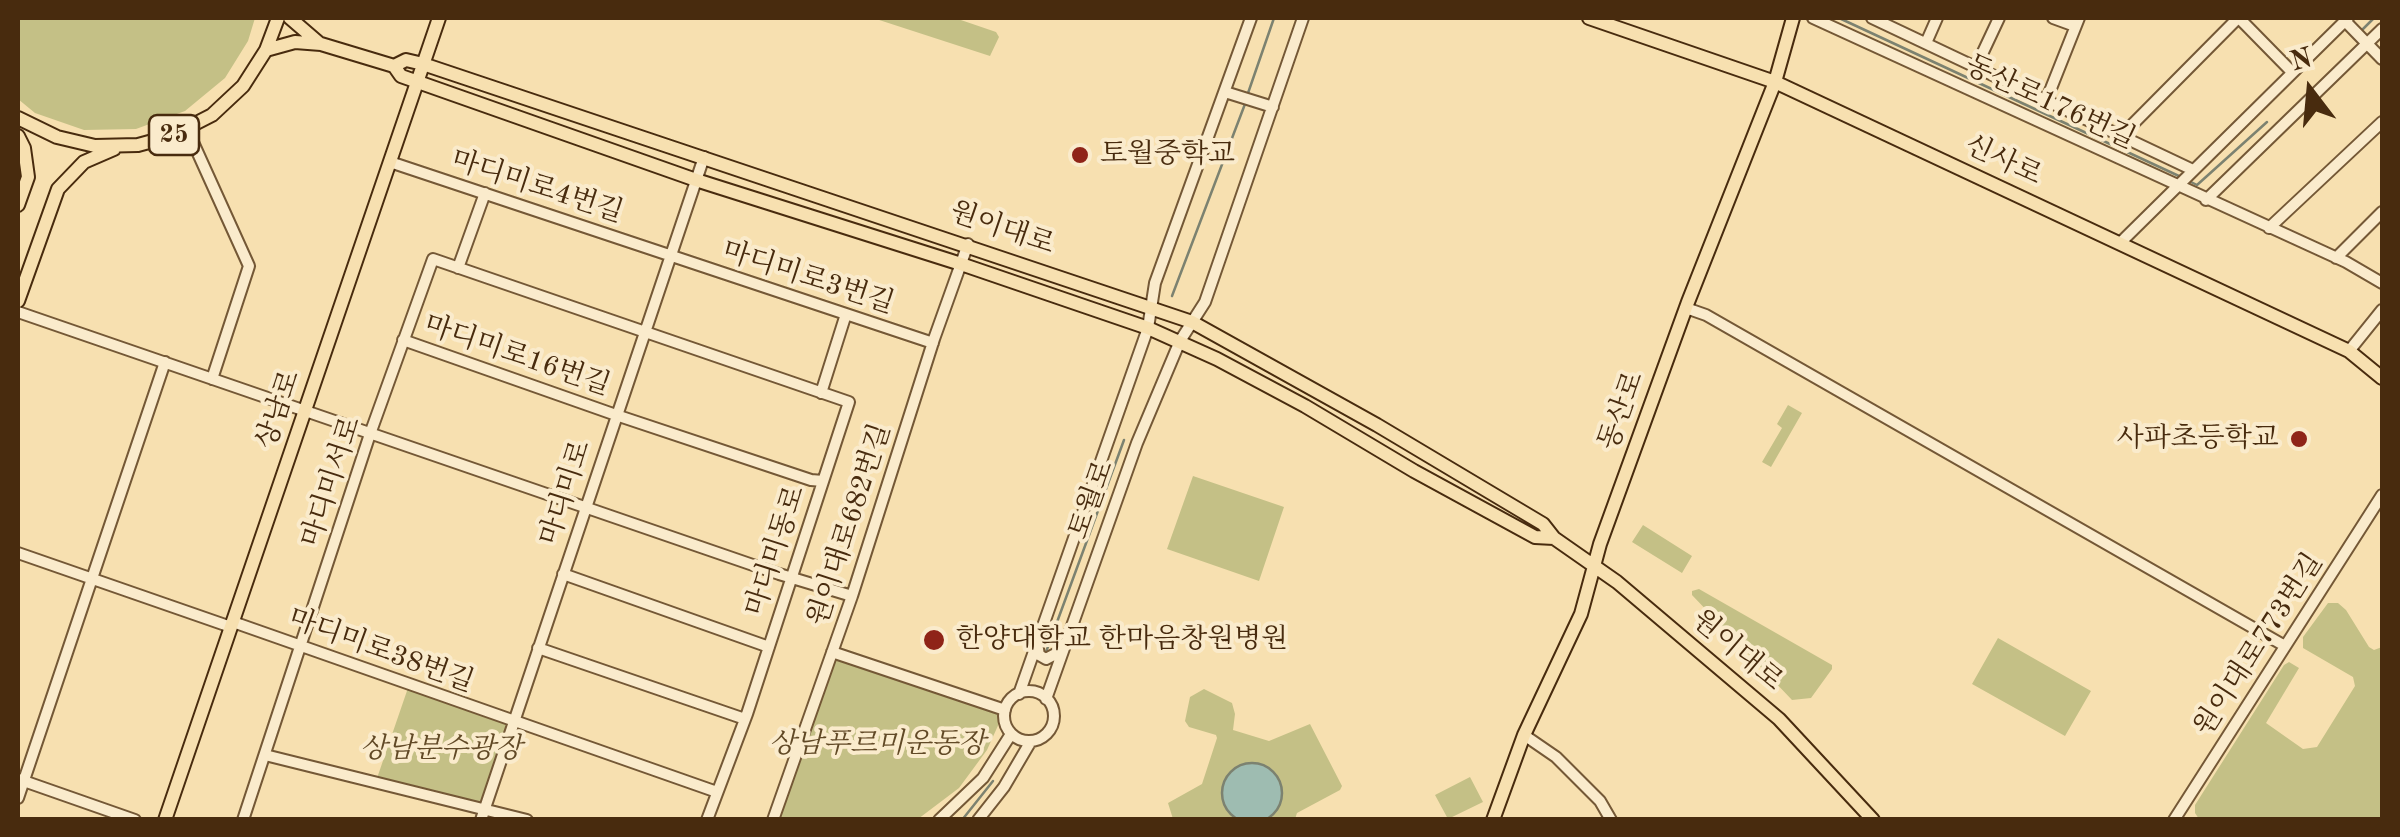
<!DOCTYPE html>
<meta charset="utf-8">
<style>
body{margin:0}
#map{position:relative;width:2400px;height:837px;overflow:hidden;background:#f7e0b0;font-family:"Old Standard TT",serif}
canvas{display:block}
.frame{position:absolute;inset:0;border:20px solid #482b0e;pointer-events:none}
.north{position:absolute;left:2260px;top:40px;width:100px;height:100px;-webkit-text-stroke:8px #faebcc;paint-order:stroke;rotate:344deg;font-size:28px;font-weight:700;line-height:40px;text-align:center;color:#482b0e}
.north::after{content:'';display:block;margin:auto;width:35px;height:45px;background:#482b0e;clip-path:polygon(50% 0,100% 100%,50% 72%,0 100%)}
</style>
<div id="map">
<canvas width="2400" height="837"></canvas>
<div class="frame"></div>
<div class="north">N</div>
</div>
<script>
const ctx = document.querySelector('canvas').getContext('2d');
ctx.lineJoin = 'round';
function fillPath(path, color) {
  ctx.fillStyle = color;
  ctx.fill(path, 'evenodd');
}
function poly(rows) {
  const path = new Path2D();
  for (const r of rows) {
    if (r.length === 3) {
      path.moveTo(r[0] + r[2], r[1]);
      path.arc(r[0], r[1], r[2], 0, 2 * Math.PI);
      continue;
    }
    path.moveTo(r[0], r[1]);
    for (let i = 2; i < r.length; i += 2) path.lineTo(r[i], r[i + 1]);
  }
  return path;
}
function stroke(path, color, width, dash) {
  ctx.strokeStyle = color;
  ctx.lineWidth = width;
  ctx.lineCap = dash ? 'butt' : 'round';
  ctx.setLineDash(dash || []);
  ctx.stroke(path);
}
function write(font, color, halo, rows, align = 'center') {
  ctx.font = font + ' "Old Standard TT","Noto Serif KR",serif';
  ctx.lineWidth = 8;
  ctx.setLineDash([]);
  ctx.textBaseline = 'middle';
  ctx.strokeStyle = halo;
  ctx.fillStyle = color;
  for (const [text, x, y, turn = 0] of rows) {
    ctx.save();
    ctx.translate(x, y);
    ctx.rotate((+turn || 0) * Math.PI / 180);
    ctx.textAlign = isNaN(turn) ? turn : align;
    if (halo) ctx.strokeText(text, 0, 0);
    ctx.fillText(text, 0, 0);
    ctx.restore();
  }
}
fillPath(poly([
 [18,18,255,18,248,41,225,78,185,111,136,129,84,130,35,113,18,99],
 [873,18,955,18,996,32,999,37,990,56],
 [1788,405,1802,413,1771,467,1762,462,1782,428,1777,424],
 [1193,476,1284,507,1259,581,1167,549],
 [1643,525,1692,556,1682,573,1632,542],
 [1699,589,1832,665,1832,669,1811,698,1792,700,1692,595,1692,591],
 [2328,603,2338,603,2346,610,2369,647,2374,650,2382,647,2382,819,2199,819,2195,813,2195,805,2284,665,2289,662,2299,668,2266,723,2303,749,2317,747,2355,686,2353,677,2303,648,2303,637],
 [1998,638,2091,691,2065,736,1972,684],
 [832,652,1005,710,987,750,959,788,918,819,773,820],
 [409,685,514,722,485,808,375,784],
 [1204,689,1232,703,1235,714,1233,730,1269,741,1310,724,1342,786,1340,790,1297,813,1295,819,1173,819,1168,803,1202,784,1217,738,1216,735,1189,727,1185,721,1190,697],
 [1470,777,1483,802,1448,819,1435,795]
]), '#c4c086');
const water = poly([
 [1252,793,30]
]);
fillPath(water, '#9ebcb1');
stroke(water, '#7c8270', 2.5);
stroke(poly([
 [1839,18,2181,177],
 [2363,29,2374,18],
 [1247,96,1274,18],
 [2189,181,2197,185,2267,122],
 [1172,296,1245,104],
 [1046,652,1124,440],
 [962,820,993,781]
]), '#7c8270', 2.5);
const minor = poly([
 [1813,18,2346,262,2382,283],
 [1872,18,2193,170],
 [2053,18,2075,26],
 [2239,18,2292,72],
 [2345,21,2382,59],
 [1926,43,1937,18],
 [1976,67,1999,18],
 [1225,92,1273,107],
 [2046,101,2079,18],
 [187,129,249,266,212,379],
 [2121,136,2238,18],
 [390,162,933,343],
 [2206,200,2382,29],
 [2269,228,2382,122],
 [2120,243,2348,18],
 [2336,258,2382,212],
 [458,268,485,193],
 [1686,308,1706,315,2285,646],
 [18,312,779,574,852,596],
 [403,340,616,415,811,480,823,481],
 [2349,351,2382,310],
 [821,393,846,314],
 [18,553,231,627],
 [563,574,769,647],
 [233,622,717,792],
 [1037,643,1039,655,1046,659,1061,651],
 [538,648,745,719],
 [832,652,1005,710],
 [1029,716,25],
 [1019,694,1148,328,1155,283,1251,18],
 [1046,699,1137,443,1180,341,1205,302,1303,18],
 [1524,735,1556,757,1600,801,1611,820],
 [265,755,527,820],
 [18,779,135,820],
 [18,798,165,362],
 [243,820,370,434,433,259,849,402,747,714,707,820],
 [481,820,704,157],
 [773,820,852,596,934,339,968,244],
 [939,820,983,778,1011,734],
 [978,820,1004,787,1031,741],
 [2174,820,2382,495]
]);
const major = poly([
 [290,18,319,43],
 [1589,18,1775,82,2349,351,2382,378],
 [266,50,295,42,321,44,394,66,406,60,423,64,1192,322,1377,425,1543,524,1554,538,1617,582,1779,719,1873,820],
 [394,66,401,76,696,180,961,264,1148,328,1217,359,1305,406,1414,471,1535,537,1554,538],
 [18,118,57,137,95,146,138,145,171,136,212,115,243,86,266,50,278,18],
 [18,136,24,148,28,177,18,205],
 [18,301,58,189,84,162,114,149],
 [165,820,439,18],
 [1493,820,1524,735,1581,614,1600,544,1688,302,1775,82,1793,18]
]);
stroke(minor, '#745836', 14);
stroke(major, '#482b0e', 16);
stroke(minor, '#faebcc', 10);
stroke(major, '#f7e0b0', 12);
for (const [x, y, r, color] of [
 [1080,155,10,"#8f2418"],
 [2299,439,10,"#8f2418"],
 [934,640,12,"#8f2418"]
]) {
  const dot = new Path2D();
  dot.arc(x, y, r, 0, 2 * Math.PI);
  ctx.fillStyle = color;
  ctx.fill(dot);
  stroke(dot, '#faebcc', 4);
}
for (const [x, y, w] of [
 [174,135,50]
]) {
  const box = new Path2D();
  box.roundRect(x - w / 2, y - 20, w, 40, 8);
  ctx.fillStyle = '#faebcc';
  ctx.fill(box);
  stroke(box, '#482b0e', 2.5);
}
write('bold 25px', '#482b0e', null, [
 ["25",174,135]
]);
write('28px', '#482b0e', '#faebcc', [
 ["동산로176번길",2050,103,25],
 ["신사로",2003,161,25],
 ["마디미로4번길",537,187,18],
 ["원이대로",1002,229,19],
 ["마디미로3번길",808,278,18],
 ["마디미로16번길",517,356,19],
 ["상남로",279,410,-71],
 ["동산로",1622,411,-70],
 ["마디미서로",332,482,-72],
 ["마디미로",566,493,-72],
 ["토월로",1092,500,-70],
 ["원이대로682번길",850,525,-72],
 ["마디미동로",776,551,-72],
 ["원이대로773번길",2259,645,-57],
 ["마디미로38번길",381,651,20],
 ["원이대로",1737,651,40]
]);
write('28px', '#482b0e', '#faebcc', [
 ["토월중학교",1100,155],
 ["사파초등학교",2279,439,"right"],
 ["한양대학교 한마음창원병원",956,640]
], 'left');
write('italic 28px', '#614926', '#faebcc', [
 ["상남푸르미운동장",877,745],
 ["상남분수광장",441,750]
]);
</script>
